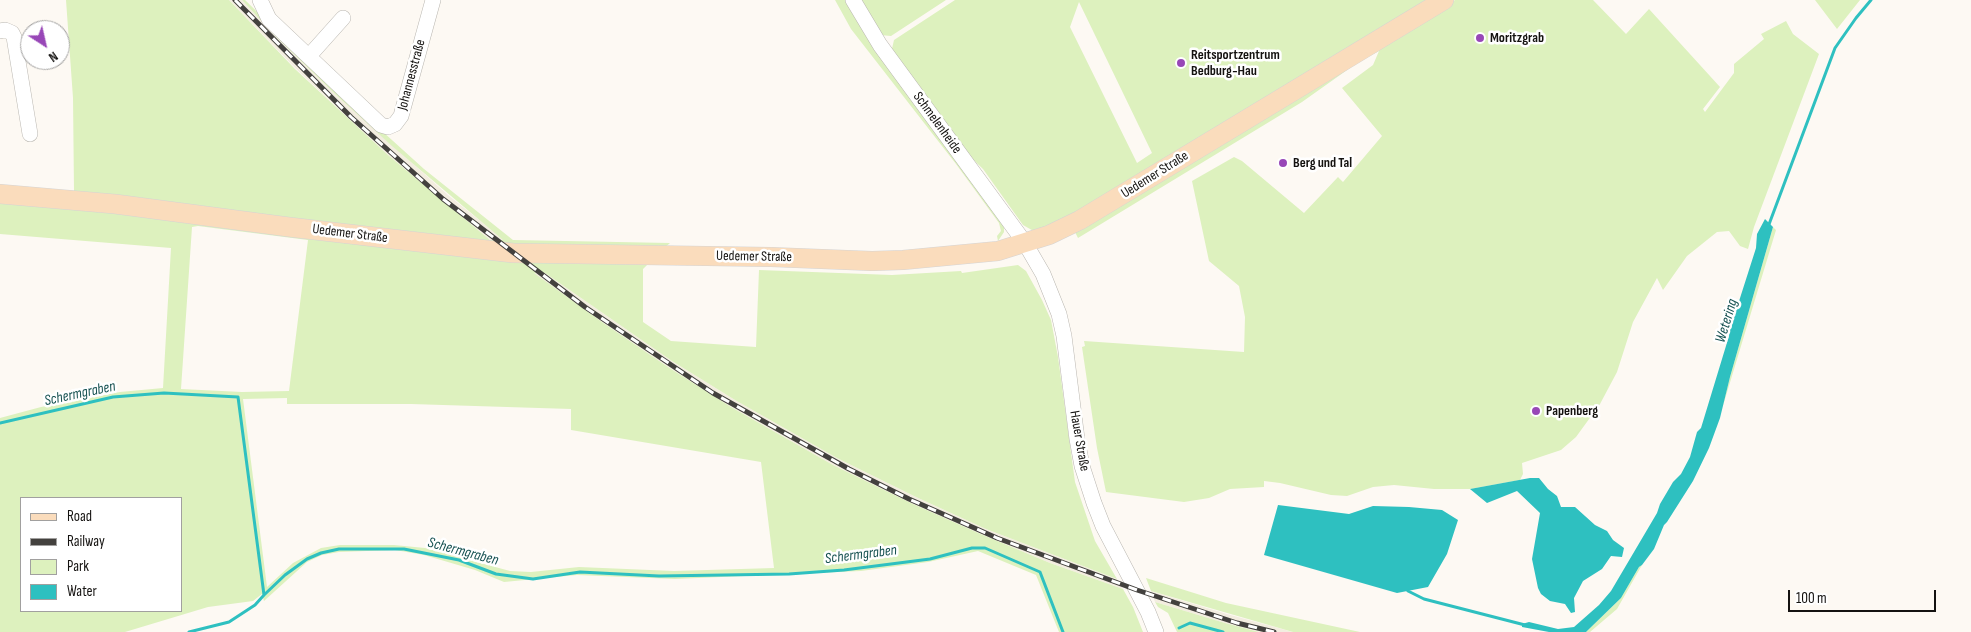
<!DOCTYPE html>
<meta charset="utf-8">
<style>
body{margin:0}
#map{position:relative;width:1971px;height:632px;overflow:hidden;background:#fdf9f3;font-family:"Sofia Sans Condensed",sans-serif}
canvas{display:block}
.legend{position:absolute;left:20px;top:497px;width:162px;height:115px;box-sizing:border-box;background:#fff;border:1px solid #a1a09f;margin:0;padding:6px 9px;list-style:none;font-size:15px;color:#141210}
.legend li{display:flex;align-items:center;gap:10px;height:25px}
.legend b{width:25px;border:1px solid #a1a09f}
.north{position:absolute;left:20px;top:20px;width:50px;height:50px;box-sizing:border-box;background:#fff;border:1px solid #a1a09f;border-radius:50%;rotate:145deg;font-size:14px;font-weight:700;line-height:20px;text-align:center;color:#141210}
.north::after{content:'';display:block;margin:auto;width:18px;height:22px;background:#9847b7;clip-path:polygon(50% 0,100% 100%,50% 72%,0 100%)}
.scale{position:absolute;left:1788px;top:590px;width:148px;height:22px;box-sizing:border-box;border:2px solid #141210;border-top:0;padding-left:6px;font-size:15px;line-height:18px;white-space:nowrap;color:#141210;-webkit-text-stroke:4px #fff;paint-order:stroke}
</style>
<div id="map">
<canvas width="1971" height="632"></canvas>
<ul class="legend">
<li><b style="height:6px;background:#fadcbc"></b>Road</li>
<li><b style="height:6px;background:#43413e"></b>Railway</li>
<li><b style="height:14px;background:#ddf1be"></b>Park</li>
<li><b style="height:14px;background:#2ec0c0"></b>Water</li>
</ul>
<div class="north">N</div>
<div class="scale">100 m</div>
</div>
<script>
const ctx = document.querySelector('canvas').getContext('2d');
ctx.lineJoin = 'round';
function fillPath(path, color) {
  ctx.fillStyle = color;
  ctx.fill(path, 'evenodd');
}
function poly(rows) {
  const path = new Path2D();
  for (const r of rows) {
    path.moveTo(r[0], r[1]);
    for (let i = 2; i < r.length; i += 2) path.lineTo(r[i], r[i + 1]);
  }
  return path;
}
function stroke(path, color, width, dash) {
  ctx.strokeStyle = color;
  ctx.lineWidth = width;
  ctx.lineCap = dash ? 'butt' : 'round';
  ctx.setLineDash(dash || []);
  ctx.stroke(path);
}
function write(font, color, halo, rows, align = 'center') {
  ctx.font = font + ' "Sofia Sans Condensed",sans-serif';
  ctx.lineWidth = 5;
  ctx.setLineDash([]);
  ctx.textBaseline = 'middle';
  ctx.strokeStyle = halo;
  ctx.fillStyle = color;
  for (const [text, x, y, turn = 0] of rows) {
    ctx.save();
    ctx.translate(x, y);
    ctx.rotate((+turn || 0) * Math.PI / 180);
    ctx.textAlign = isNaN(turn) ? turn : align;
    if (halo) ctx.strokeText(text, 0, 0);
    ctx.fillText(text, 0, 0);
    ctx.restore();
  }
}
fillPath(poly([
 [229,0,242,0,276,37,336,95,448,195,504,240,490,240,388,155,295,68],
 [533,273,545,273,672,361,735,400,837,458,916,497,986,529,1117,579,1123,589,1050,563,983,535,913,504,833,465,731,407,668,367,602,322],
 [1151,591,1227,614,1293,632,1259,632,1225,623,1155,602]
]), '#f3ede0');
fillPath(poly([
 [66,0,229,0,295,69,388,155,490,240,503,240,392,146,336,95,276,37,242,0,245,0,340,93,424,169,513,240,670,243,661,251,512,248,0,185,74,191,73,98],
 [835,0,849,0,1004,226,1004,232,998,241,997,236,1001,231,999,223,956,164,851,29],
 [859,0,946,0,891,36,880,35],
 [955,0,1435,0,1070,220,1037,233,1023,225,983,169,957,144,891,53,894,40],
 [1079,2,1152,153,1137,163,1070,27],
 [1455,0,1593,0,1626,34,1649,9,1720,87,1703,109,1705,112,1734,73,1734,64,1764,39,1761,34,1786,21,1793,34,1819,54,1754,227,1748,249,1740,246,1729,231,1717,232,1687,256,1663,290,1657,278,1633,322,1617,372,1600,404,1576,437,1561,450,1522,463,1523,474,1520,480,1470,489,1434,489,1394,485,1373,487,1347,496,1331,495,1280,483,1264,481,1264,487,1230,489,1209,498,1184,502,1106,492,1097,448,1082,347,1085,346,1084,341,1244,352,1245,317,1239,286,1209,261,1192,181,1234,157,1242,161,1304,213,1338,177,1343,182,1382,136,1342,88,1373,65,1379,51,1357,63,1302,102,1078,238,1075,232,1259,117],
 [1815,0,1860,0,1837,29],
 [0,200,653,259,643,269,643,322,671,341,756,347,759,270,892,275,961,271,962,273,1018,265,1026,271,1042,300,1051,320,1058,357,1075,482,1095,541,1117,579,986,529,916,497,837,458,735,400,672,361,545,273,534,273,602,322,668,367,731,407,833,465,913,504,983,535,1050,563,1123,589,1133,607,1143,632,1059,632,1036,575,978,551,928,562,861,571,675,579,577,575,504,582,475,570,424,555,395,550,339,552,322,555,307,562,264,601,262,594,253,601,208,607,125,632,0,632,0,418,41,407,120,392,163,388,171,248,0,234],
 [198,226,308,240,289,391,242,392,181,389,192,227],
 [287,398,287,404,411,404,571,409,571,430,761,462,774,568,674,571,579,567,531,572,510,571,425,548,394,545,340,545,321,548,293,563,267,587,243,399],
 [21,498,181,498,181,611,21,611],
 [1773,227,1776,230,1722,409,1730,377],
 [1642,565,1617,609,1590,632,1586,632,1621,598,1639,567],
 [1146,578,1226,603,1360,632,1293,632,1151,591],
 [1155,602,1225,623,1259,632,1177,632,1168,613,1158,607]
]), '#ddf1be');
fillPath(poly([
 [1765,219,1773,227,1730,377,1720,418,1709,448,1693,481,1667,522,1664,525,1654,549,1642,565,1639,567,1621,598,1586,632,1549,632,1522,627,1522,624,1529,622,1558,629,1574,627,1599,605,1611,591,1657,513,1660,504,1673,482,1681,474,1690,457,1697,432,1701,428,1729,336,1730,323,1733,320,1756,248,1757,234],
 [1530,478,1539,478,1548,489,1557,496,1561,507,1575,507,1595,525,1607,531,1613,540,1624,548,1622,557,1611,556,1602,569,1583,581,1574,598,1575,612,1571,613,1565,604,1550,601,1541,594,1538,588,1532,559,1540,513,1517,491,1487,503,1470,489],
 [1278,505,1349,514,1373,506,1409,507,1442,510,1458,520,1447,554,1428,587,1397,593,1264,555]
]), '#2ec0c0');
stroke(poly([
 [1768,227,1835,48,1856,18,1871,0],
 [0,423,113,397,164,393,238,397,264,595,285,575,307,559,321,553,339,549,404,549,459,560,496,574,533,579,580,572,659,576,789,574,844,570,930,559,972,548,985,548,1040,572,1063,632],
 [1408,591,1424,599,1525,625],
 [1179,628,1190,623,1223,632],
 [189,632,229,622,255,605,264,595]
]), '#2ec0c0', 3);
const minor = poly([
 [260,0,269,19,381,125,388,127,395,124,401,116,433,0],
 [853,0,880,45,1025,243,1043,274,1059,314,1064,336,1077,439,1082,466,1094,503,1103,526,1148,612,1156,632],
 [0,31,5,30,12,33,14,37,30,134],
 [309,56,343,18]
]);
const major = poly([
 [0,194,115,204,289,227,513,253,771,257,872,261,903,260,998,251,1049,235,1080,220,1444,0]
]);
stroke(minor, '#b9b6b0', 16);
stroke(major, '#d5d4d4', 20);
stroke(minor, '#fff', 15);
stroke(major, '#fadcbc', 19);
const rail = poly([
 [235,0,351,117,443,199,585,307,713,393,849,469,909,499,997,538,1137,590,1237,623,1274,632]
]);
stroke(rail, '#43413e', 5);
stroke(rail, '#fff', 3, [9]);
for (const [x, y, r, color] of [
 [1480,38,5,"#9847b7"],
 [1181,63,5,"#9847b7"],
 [1283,163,5,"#9847b7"],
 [1536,411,5,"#9847b7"]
]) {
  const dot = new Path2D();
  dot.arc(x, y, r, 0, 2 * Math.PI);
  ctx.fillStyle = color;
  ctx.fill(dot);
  stroke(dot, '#fff', 2);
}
write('bold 14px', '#141210', '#fff', [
 ["Moritzgrab",1490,38],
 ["Reitsportzentrum",1191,55],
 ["Bedburg-Hau",1191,71],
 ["Berg und Tal",1293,163],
 ["Papenberg",1546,411]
], 'left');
write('14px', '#141210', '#fff', [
 ["Johannesstraße",412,75,-75],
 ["Schmelenheide",937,123,54],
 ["Uedemer Straße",1155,175,-32],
 ["Uedemer Straße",350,234,7],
 ["Uedemer Straße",754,257,1],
 ["Hauer Straße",1079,441,80]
]);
write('italic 15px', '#165151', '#fff', [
 ["Wetering",1727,321,-73],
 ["Schermgraben",80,394,-12],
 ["Schermgraben",463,552,15],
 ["Schermgraben",861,555,-7]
]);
</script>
